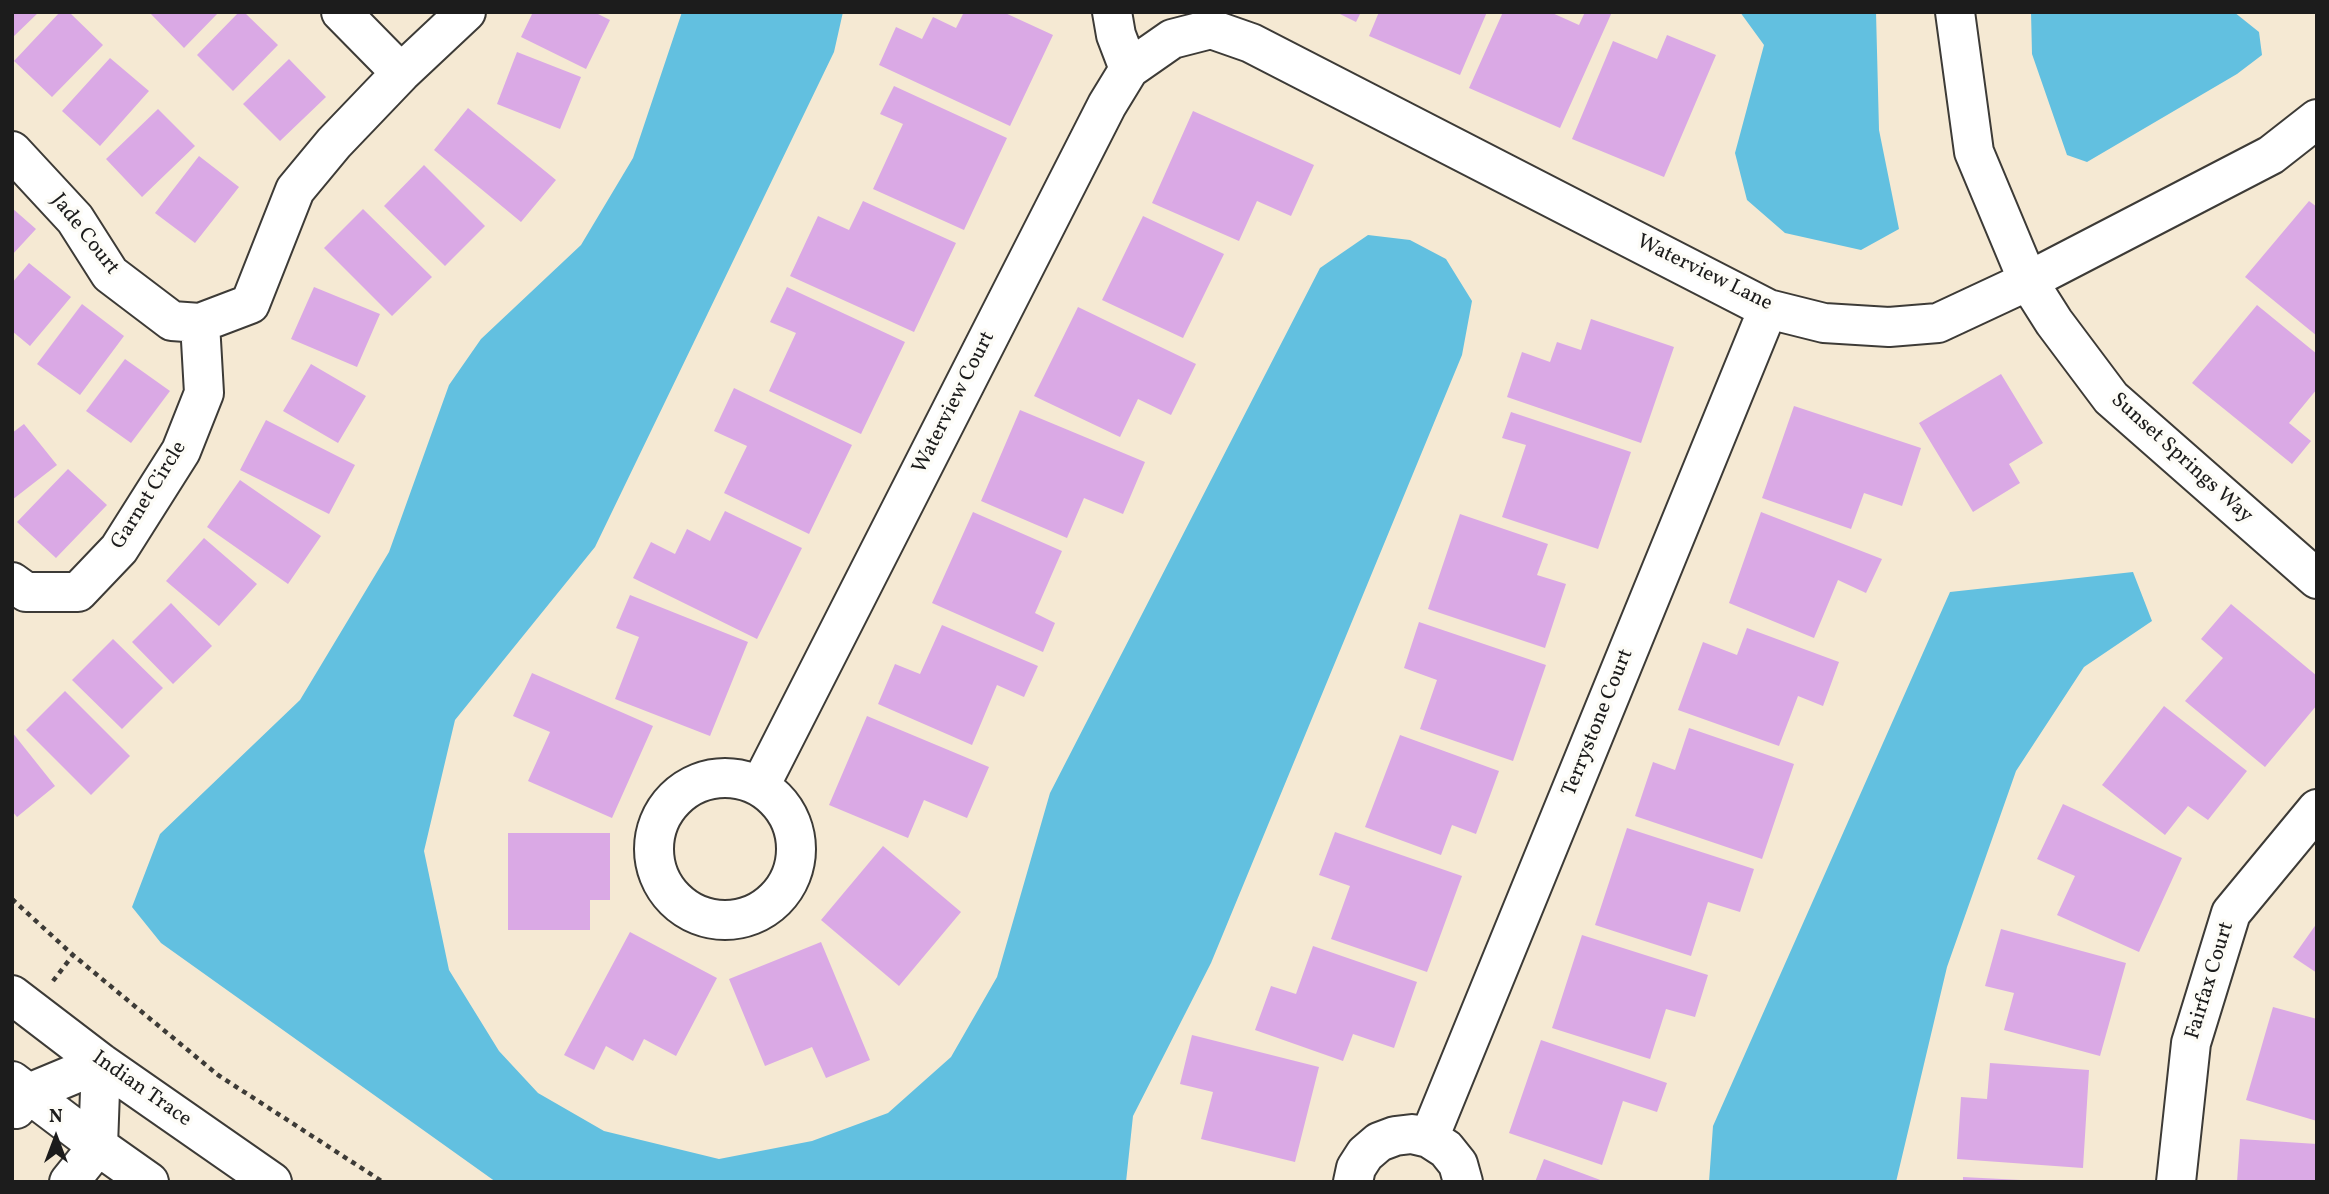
<!DOCTYPE html>
<style>
body{margin:0}
#map{position:relative;width:2329px;height:1194px;overflow:hidden;background:#f5e9d3;font-family:Vollkorn,serif}
canvas{display:block}
.frame{position:absolute;inset:0;border:14px solid #1c1c1c;pointer-events:none}
.north{position:absolute;left:21px;top:1103px;width:70px;height:70px;-webkit-text-stroke:5px #fdfcf7;paint-order:stroke;rotate:0deg;font-size:19px;font-weight:700;line-height:28px;text-align:center;color:#1c1c1c}
.north::after{content:'';display:block;margin:auto;width:24px;height:32px;background:#1c1c1c;clip-path:polygon(50% 0,100% 100%,50% 72%,0 100%)}
</style>
<div id="map">
<canvas width="2329" height="1194"></canvas>
<div class="frame"></div>
<div class="north">N</div>
</div>
<script>
const ctx = document.querySelector('canvas').getContext('2d');
ctx.lineJoin = 'round';
function fillPath(path, color) {
  ctx.fillStyle = color;
  ctx.fill(path, 'evenodd');
}
function poly(rows) {
  const path = new Path2D();
  for (const r of rows) {
    if (r.length === 3) {
      path.moveTo(r[0] + r[2], r[1]);
      path.arc(r[0], r[1], r[2], 0, 2 * Math.PI);
      continue;
    }
    path.moveTo(r[0], r[1]);
    for (let i = 2; i < r.length; i += 2) path.lineTo(r[i], r[i + 1]);
  }
  return path;
}
function stroke(path, color, width, dash) {
  ctx.strokeStyle = color;
  ctx.lineWidth = width;
  ctx.lineCap = dash ? 'butt' : 'round';
  ctx.setLineDash(dash || []);
  ctx.stroke(path);
}
function write(font, color, halo, rows, align = 'center') {
  ctx.font = font + ' Vollkorn,serif';
  ctx.lineWidth = 7;
  ctx.setLineDash([]);
  ctx.textBaseline = 'middle';
  ctx.strokeStyle = halo;
  ctx.fillStyle = color;
  for (const [text, x, y, turn = 0] of rows) {
    ctx.save();
    ctx.translate(x, y);
    ctx.rotate((+turn || 0) * Math.PI / 180);
    ctx.textAlign = isNaN(turn) ? turn : align;
    if (halo) ctx.strokeText(text, 0, 0);
    ctx.fillText(text, 0, 0);
    ctx.restore();
  }
}
fillPath(poly([
 [682,12,843,12,834,52,595,547,455,720,424,851,449,970,499,1051,538,1093,604,1131,719,1159,812,1141,888,1113,951,1057,997,977,1050,793,1320,268,1368,235,1410,240,1446,259,1472,301,1462,355,1211,963,1133,1116,1126,1182,496,1182,161,943,132,907,160,834,300,700,389,552,449,385,481,339,581,245,633,158],
 [1740,12,1876,12,1879,130,1899,229,1861,250,1785,233,1747,200,1735,153,1764,45],
 [2031,12,2234,12,2259,32,2262,55,2237,74,2087,162,2067,155,2032,54],
 [2133,572,2152,621,2084,667,2016,771,1947,967,1896,1182,1709,1182,1713,1126,1950,592]
]), '#62c0e0');
fillPath(poly([
 [12,12,39,12,12,38],
 [60,12,69,12,103,45,52,97,14,61],
 [149,12,219,12,184,48],
 [239,12,244,12,278,45,233,91,197,55],
 [533,12,594,12,610,20,586,69,521,37],
 [964,12,1003,12,1053,35,1010,126,879,65,896,27,922,39,933,17,956,28],
 [1336,12,1361,12,1356,22],
 [1379,12,1487,12,1460,75,1369,36],
 [1503,12,1550,12,1579,25,1585,12,1612,12,1560,128,1469,88],
 [1667,35,1716,55,1664,177,1572,139,1613,41,1657,59],
 [517,52,581,77,560,129,497,104],
 [110,58,149,91,100,146,62,111],
 [289,59,326,97,280,141,243,104],
 [894,86,1007,138,964,230,873,189,903,124,880,114],
 [468,108,556,180,521,222,434,150],
 [158,109,195,146,142,197,106,159],
 [1193,111,1314,165,1291,216,1257,201,1239,241,1152,203],
 [199,156,239,187,195,243,155,213],
 [424,165,485,226,445,266,384,206],
 [863,201,956,243,914,332,790,276,818,216,849,230],
 [2309,201,2317,207,2317,336,2245,277],
 [12,208,36,229,12,255],
 [363,209,432,277,392,316,324,248],
 [1143,216,1224,254,1183,338,1102,300],
 [29,263,71,297,30,346,12,331,12,283],
 [314,287,380,314,357,367,291,339],
 [787,287,905,342,861,434,769,391,796,333,770,322],
 [82,304,124,336,80,395,37,364],
 [2257,305,2317,354,2317,389,2289,423,2311,441,2292,464,2192,383],
 [1078,307,1196,364,1171,415,1138,399,1120,437,1034,396],
 [1591,319,1674,347,1641,443,1507,397,1522,352,1550,362,1557,342,1581,350],
 [125,359,170,391,131,443,86,411],
 [311,364,366,396,338,443,283,411],
 [2001,374,2043,443,2009,464,2020,483,1973,512,1919,423],
 [734,388,852,445,809,534,724,493,747,446,714,431],
 [1794,406,1921,448,1902,506,1864,493,1851,529,1762,498],
 [1020,410,1145,462,1123,514,1084,498,1067,538,981,501],
 [1511,412,1631,452,1598,549,1502,517,1526,445,1502,438],
 [266,420,355,465,329,514,240,470],
 [24,424,57,465,12,500,12,433],
 [68,469,107,505,56,558,17,522],
 [240,480,321,536,288,584,207,527],
 [725,511,802,548,757,639,633,578,651,542,675,554,687,529,710,541],
 [973,512,1062,551,1035,613,1055,623,1043,652,932,603],
 [1761,512,1882,559,1866,593,1838,580,1814,638,1729,603],
 [1460,514,1548,544,1537,575,1566,584,1545,648,1428,609],
 [204,538,257,584,219,626,166,581],
 [630,595,748,642,710,736,615,699,639,637,616,628],
 [171,603,212,646,173,684,132,642],
 [2231,604,2317,676,2317,705,2265,767,2185,701,2223,658,2201,639],
 [1419,622,1546,665,1513,761,1420,729,1437,680,1404,668],
 [942,625,1038,666,1024,697,997,685,972,745,878,704,895,664,920,674],
 [1747,628,1839,662,1823,706,1798,696,1779,746,1678,710,1703,642,1737,655],
 [113,639,163,688,122,729,72,680],
 [532,673,653,726,612,818,528,781,550,732,513,716],
 [65,691,130,756,91,795,26,730],
 [2164,706,2247,771,2208,820,2188,806,2165,835,2102,785],
 [867,716,989,767,967,818,924,800,908,838,829,805],
 [1689,728,1794,764,1762,859,1635,816,1653,762,1675,770],
 [12,732,55,786,17,817,12,811],
 [1400,735,1499,771,1476,834,1452,825,1441,855,1365,827],
 [2063,804,2182,858,2139,952,2057,915,2075,876,2037,859],
 [1627,828,1754,869,1740,912,1708,902,1691,956,1595,925],
 [1335,832,1462,876,1427,972,1331,939,1350,886,1319,875],
 [508,833,610,833,610,900,590,900,590,930,508,930],
 [883,846,961,912,899,986,821,920],
 [2317,923,2317,973,2293,957],
 [2001,929,2126,963,2100,1056,2004,1030,2014,993,1985,986],
 [630,932,717,978,676,1056,644,1039,633,1061,606,1046,594,1070,564,1055],
 [1582,935,1708,975,1695,1017,1666,1009,1650,1059,1552,1028],
 [821,942,870,1060,826,1078,812,1047,765,1066,729,979],
 [1313,946,1417,982,1394,1048,1353,1034,1343,1061,1255,1030,1271,986,1296,994],
 [2273,1007,2317,1019,2317,1121,2246,1100],
 [1192,1035,1319,1067,1295,1162,1201,1139,1213,1092,1180,1084],
 [1541,1040,1667,1083,1657,1112,1623,1101,1602,1165,1509,1133],
 [1990,1063,2089,1070,2083,1168,1957,1159,1961,1097,1987,1099],
 [2240,1139,2317,1144,2317,1182,2237,1182],
 [1544,1159,1603,1181,1603,1182,1535,1182],
 [1963,1177,2021,1180,2020,1182,1963,1182]
]), '#daa9e5');
const street = poly([
 [341,12,401,73],
 [1112,12,1116,35,1129,69],
 [1955,12,1974,152,2028,281,2054,322,2111,398,2317,579],
 [12,151,75,219,110,274,172,321,200,323],
 [12,582,26,592,78,592,119,549,181,451,204,393,200,323,250,304,295,190,334,143,401,73,466,12],
 [725,849,71],
 [760,786,1107,105,1129,69,1172,39,1211,29,1251,43,1768,309,1824,323,1889,327,1938,323,2028,281,2271,155,2317,119],
 [1429,1138,1768,309],
 [1353,1182,1356,1168,1365,1154,1379,1142,1395,1136,1412,1134,1429,1138,1446,1149,1458,1164,1463,1182],
 [2176,1182,2191,1043,2231,913,2317,809]
]);
const secondary = poly([
 [12,995,101,1063,272,1182],
 [12,1081,98,1146,149,1182],
 [16,1109,29,1093,101,1063],
 [69,1182,98,1146,101,1063]
]);
stroke(street, '#3d3b37', 42);
stroke(secondary, '#3d3b37', 42);
stroke(poly([
 [12,899,73,955,218,1075,383,1182],
 [53,981,73,955]
]), '#3d3b37', 4.5, [5, 5]);
stroke(street, '#fff', 38);
stroke(secondary, '#fff', 38);
write('21px', '#1c1c1c', '#fdfcf7', [
 ["Jade Court",84,235,52],
 ["Waterview Lane",1704,274,26],
 ["Waterview Court",955,403,-63],
 ["Sunset Springs Way",2181,459,42],
 ["Garnet Circle",150,496,-58],
 ["Terrystone Court",1599,723,-68],
 ["Fairfax Court",2211,981,-73],
 ["Indian Trace",141,1090,35]
]);
</script>
